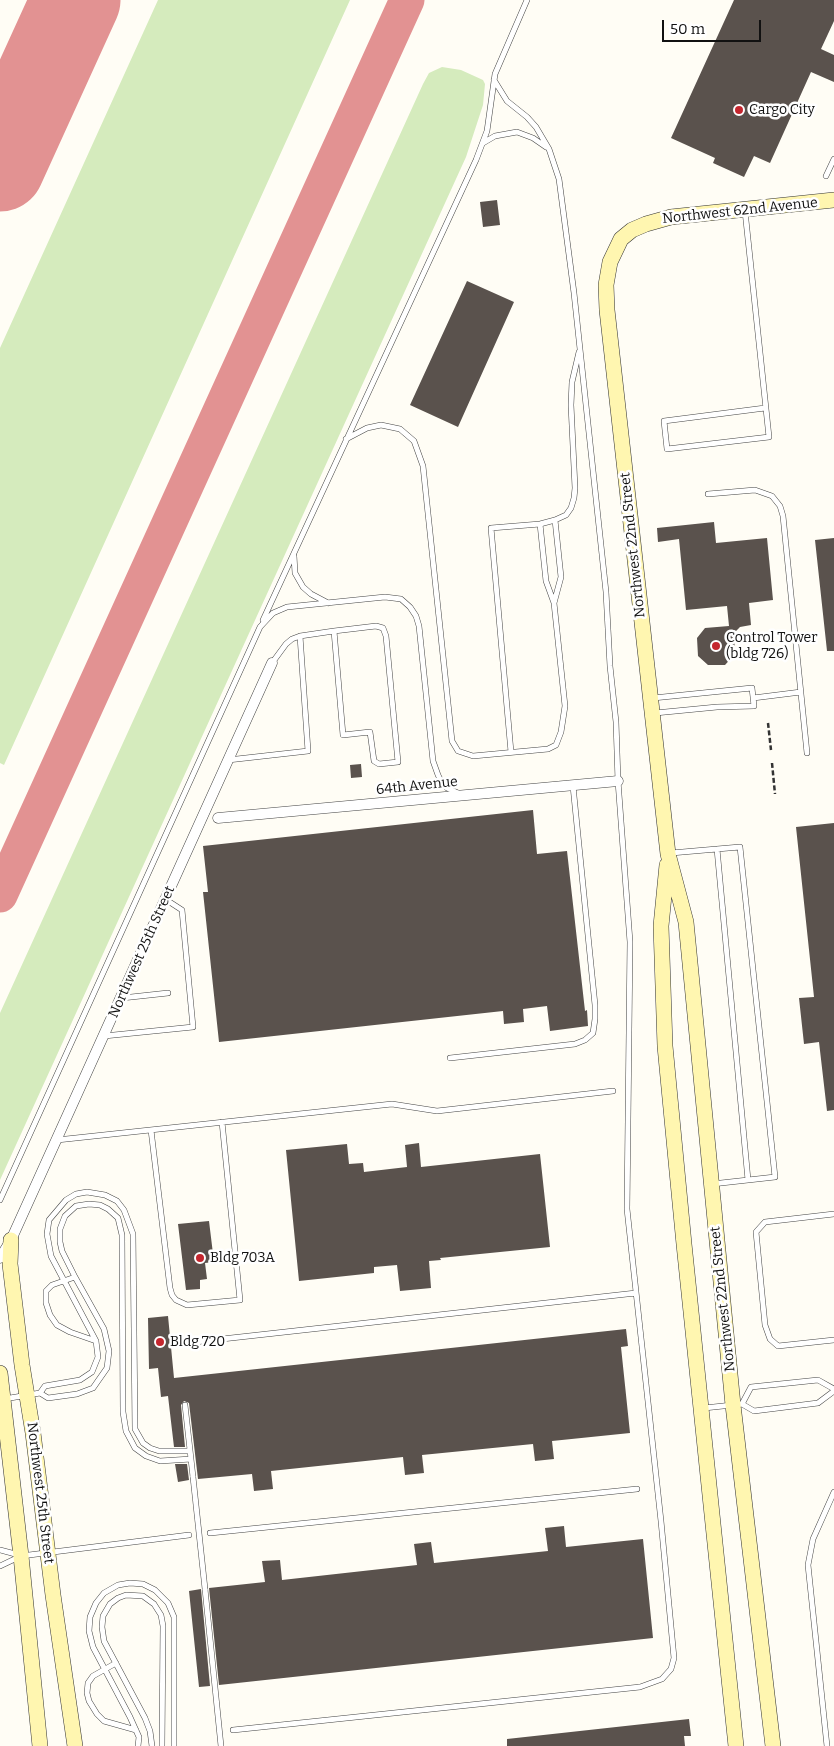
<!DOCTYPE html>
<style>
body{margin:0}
#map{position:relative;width:834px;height:1746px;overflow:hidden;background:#fffdf5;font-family:Bitter,serif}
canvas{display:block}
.scale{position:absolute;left:662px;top:20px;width:99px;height:22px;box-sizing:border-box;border:2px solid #111;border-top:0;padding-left:6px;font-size:15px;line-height:18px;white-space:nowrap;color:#111;-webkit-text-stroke:4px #fff;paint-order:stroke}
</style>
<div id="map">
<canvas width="834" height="1746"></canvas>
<div class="scale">50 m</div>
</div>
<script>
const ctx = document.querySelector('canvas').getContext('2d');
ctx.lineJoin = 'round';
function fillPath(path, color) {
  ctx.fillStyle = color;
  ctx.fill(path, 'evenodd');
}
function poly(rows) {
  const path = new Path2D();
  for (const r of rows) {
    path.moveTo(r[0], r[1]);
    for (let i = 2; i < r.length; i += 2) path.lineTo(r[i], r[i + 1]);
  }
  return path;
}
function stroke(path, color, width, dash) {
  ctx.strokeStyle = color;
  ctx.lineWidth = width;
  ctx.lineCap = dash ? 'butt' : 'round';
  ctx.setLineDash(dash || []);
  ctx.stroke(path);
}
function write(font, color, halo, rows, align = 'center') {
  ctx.font = font + ' Bitter,serif';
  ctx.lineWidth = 5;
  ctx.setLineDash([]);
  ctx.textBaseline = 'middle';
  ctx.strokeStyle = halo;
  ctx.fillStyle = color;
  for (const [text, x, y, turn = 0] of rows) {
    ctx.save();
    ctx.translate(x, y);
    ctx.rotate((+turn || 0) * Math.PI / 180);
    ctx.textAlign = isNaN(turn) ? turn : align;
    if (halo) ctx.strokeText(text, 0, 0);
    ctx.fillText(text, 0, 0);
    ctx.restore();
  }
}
fillPath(poly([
 [158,0,350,0,4,765,0,763,0,348],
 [442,67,461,70,483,80,485,84,483,105,466,157,0,1180,0,1013,423,84,429,73]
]), '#d5ebbd');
stroke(poly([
 [0,140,72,8],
 [0,895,407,0]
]), '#e29292', 35);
stroke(poly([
 [0,167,76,0]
]), '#e29292', 89);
fillPath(poly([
 [734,0,834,0,834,21,821,49,834,55,834,82,811,72,770,163,754,156,744,177,713,163,715,158,671,138],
 [497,200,500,225,483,227,480,202],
 [467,281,514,302,458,427,410,405],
 [714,522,716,543,767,538,773,600,749,603,751,625,740,627,734,633,735,654,725,665,708,665,698,656,697,638,705,628,729,626,727,606,686,610,679,539,658,542,657,528],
 [834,538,834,651,827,651,815,540],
 [361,764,362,777,351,778,350,765],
 [533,810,537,854,567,851,585,1011,587,1010,588,1026,550,1031,547,1006,523,1009,524,1022,504,1024,503,1011,219,1042,203,892,208,892,203,846],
 [834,823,834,1110,827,1111,819,1042,804,1044,799,998,814,997,796,827],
 [419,1143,421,1167,540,1154,550,1247,440,1258,441,1260,429,1261,431,1288,400,1291,397,1265,374,1267,374,1273,299,1281,286,1150,347,1144,349,1164,363,1163,364,1172,407,1167,405,1145],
 [209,1221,214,1262,205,1263,207,1279,200,1280,200,1289,186,1290,178,1224],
 [168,1316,174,1378,626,1329,628,1346,621,1347,630,1433,552,1441,554,1459,535,1461,533,1444,422,1455,424,1473,405,1475,403,1457,271,1471,273,1489,254,1491,252,1474,198,1479,189,1403,184,1401,181,1405,185,1447,174,1447,168,1396,161,1397,158,1368,149,1369,148,1318],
 [175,1464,187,1464,189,1480,178,1482],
 [564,1526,566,1547,643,1539,653,1638,219,1685,209,1588,265,1582,262,1561,280,1560,282,1580,417,1565,414,1544,431,1542,434,1563,548,1551,545,1528],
 [201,1589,210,1686,199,1687,189,1591],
 [689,1719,691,1736,684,1736,685,1746,507,1746,507,1739]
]), '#5a524d');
const lane = poly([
 [483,143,495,136,517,132,533,138,546,147],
 [826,176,834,159],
 [745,211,769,437,667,449,664,421,765,408],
 [346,439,367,428,381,425,400,429,414,441,423,466,452,741,458,751,473,756,548,749,556,745,561,732,565,706,554,603,546,581,540,524],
 [708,494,755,490,772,496,780,506,783,516,807,753],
 [294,556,295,573,303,587,311,594,328,603],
 [554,603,561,577,555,520],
 [263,620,476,160,487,131,495,74,527,0],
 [272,663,286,644,292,639,300,636,334,631,376,626,383,628,386,636,398,762,379,764,374,761,370,732,343,735,334,631],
 [653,698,752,688,754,706,717,707,655,713],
 [753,698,801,692],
 [511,752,491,528,540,524,555,520,566,515,571,508,574,498,575,488,571,405,572,382,579,352],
 [228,760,308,751,300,636],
 [717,849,748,1180],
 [671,853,740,847,775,1177,712,1184],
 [122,998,168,993],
 [104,1036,193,1027,182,910,165,899],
 [450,1058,575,1044,585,1040,593,1033,595,1019,595,1005,573,786],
 [151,1130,170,1288,172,1295,176,1300,187,1305,240,1300,222,1122],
 [57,1140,392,1104,437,1111,613,1091],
 [0,1200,260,627,273,613,287,607,385,597,401,599,410,607,416,616,419,626,433,761,438,775,442,783,447,788,458,793],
 [834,1214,765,1222,756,1232,765,1325,770,1339,778,1346,834,1340],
 [75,1277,52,1285,46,1291,46,1303,50,1315,57,1325,70,1332,96,1341],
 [177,1344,636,1293],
 [40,1393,45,1386,80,1380,92,1372,98,1357,96,1341,51,1256,47,1234,49,1220,66,1200,76,1194,87,1192,105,1195,117,1201,124,1210,133,1234,135,1429,143,1443,150,1448,159,1451,190,1451],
 [4,1399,40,1393,48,1398,77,1394,93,1388,107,1368,109,1351,104,1329,75,1277,62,1251,60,1242,60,1229,65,1216,76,1206,89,1204,100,1205,108,1209,118,1218,122,1235,123,1412,126,1431,135,1448,146,1456,160,1461,191,1459],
 [742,1404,751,1387,818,1380,834,1389],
 [185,1405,193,1477],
 [704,1408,742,1404,754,1411,818,1403,834,1391],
 [210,1533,637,1489],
 [0,1550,19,1555],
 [0,1566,21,1556,189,1535],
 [205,1589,221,1746],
 [116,1663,93,1676,88,1683,87,1693,89,1701,97,1714,104,1721,136,1730],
 [233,1730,640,1687,662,1679,671,1669,674,1658,661,1521,627,1209,630,942,618,781,616,722,610,666,606,592,574,293,559,179,549,149,536,127,527,117,507,101,494,80],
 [138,1746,139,1737,130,1717,93,1647,89,1631,90,1617,96,1603,104,1593,118,1585,130,1583,143,1584,155,1590,168,1603,174,1617,174,1746],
 [152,1746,150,1731,145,1718,104,1641,102,1627,103,1616,110,1604,118,1598,126,1595,143,1596,154,1604,161,1615,163,1626,162,1746],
 [827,1746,808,1565,813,1539,834,1492]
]);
const street = poly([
 [218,818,618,781],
 [0,1258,11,1240,272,663]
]);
const secondary = poly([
 [667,865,661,926,665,1046,684,1244,736,1746],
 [11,1240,10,1264,22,1365,33,1433,53,1595,75,1746],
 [0,1373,21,1556,40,1746],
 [773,1746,733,1405,686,922,668,854,607,310,606,285,610,262,621,239,632,230,646,224,671,217,834,200]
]);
stroke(lane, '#444', 6);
stroke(street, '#444', 11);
stroke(secondary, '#333', 16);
stroke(poly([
 [768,723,771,750],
 [772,763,775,794]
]), '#333', 2.5, [5, 2.5]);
stroke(lane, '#fff', 5);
stroke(street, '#fff', 10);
stroke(secondary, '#fff6b0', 15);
const laneBridge = poly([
 [193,1477,205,1589]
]);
stroke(laneBridge, '#444', 6, []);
stroke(laneBridge, '#fff', 5);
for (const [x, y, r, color] of [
 [739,110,5,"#c4262e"],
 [716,646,5,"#c4262e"],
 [200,1258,5,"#c4262e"],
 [160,1342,5,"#c4262e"]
]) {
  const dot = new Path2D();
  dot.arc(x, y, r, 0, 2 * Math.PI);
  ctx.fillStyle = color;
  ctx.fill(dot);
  stroke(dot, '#fff', 2);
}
write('14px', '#111', '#fff', [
 ["Cargo City",749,110],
 ["Control Tower",726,638],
 ["(bldg 726)",726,654],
 ["Bldg 703A",210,1258],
 ["Bldg 720",170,1342]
], 'left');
write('14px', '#111', '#fff', [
 ["Northwest 62nd Avenue",740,211,-6],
 ["Northwest 22nd Street",633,545,-96],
 ["64th Avenue",417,786,-6],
 ["Northwest 25th Street",142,952,-66],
 ["Northwest 22nd Street",723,1299,-96],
 ["Northwest 25th Street",40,1493,83]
]);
</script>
